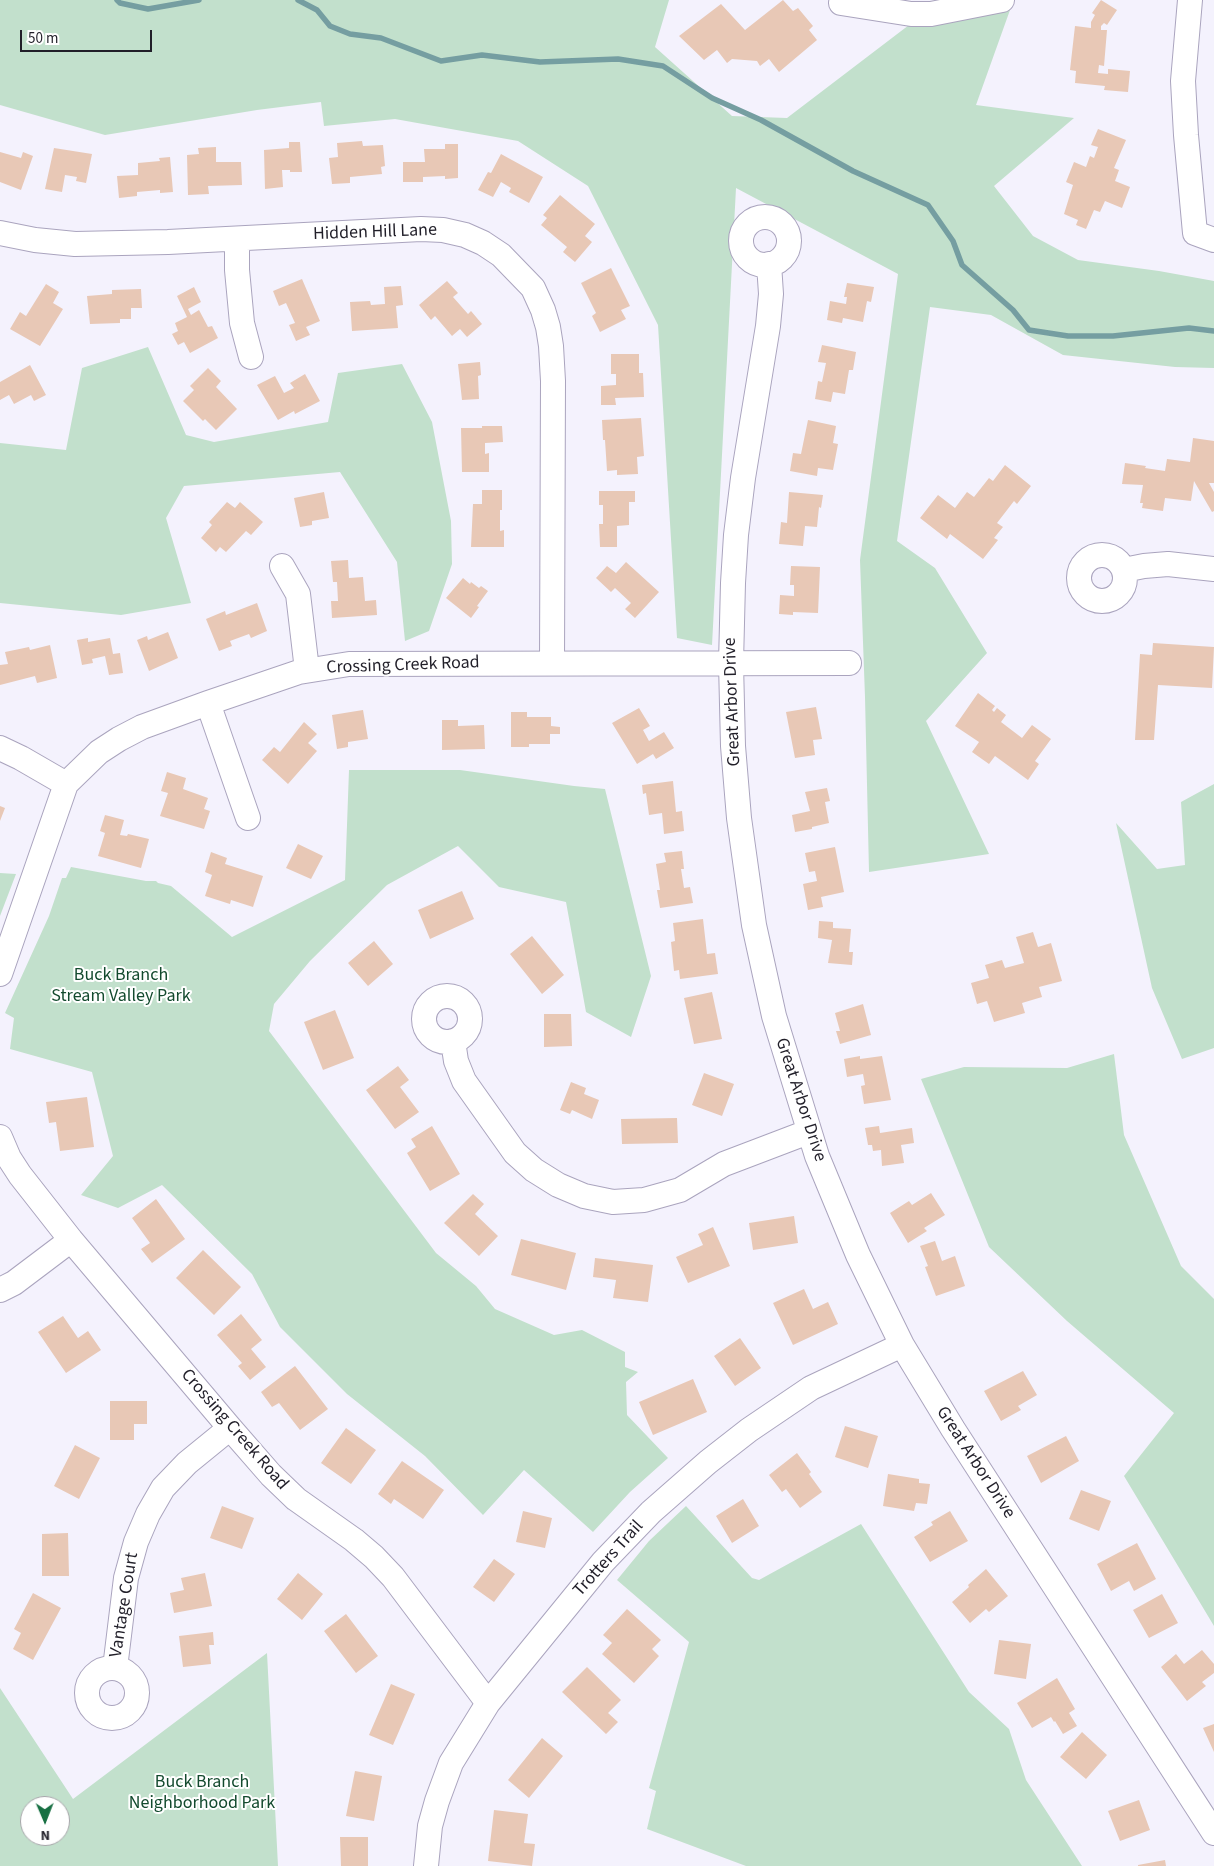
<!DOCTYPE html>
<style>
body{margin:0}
#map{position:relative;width:1214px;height:1866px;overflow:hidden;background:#f4f2fd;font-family:"Source Sans 3",sans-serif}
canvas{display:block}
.north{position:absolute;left:20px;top:1796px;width:50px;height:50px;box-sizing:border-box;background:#fff;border:1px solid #a6a5a9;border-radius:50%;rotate:179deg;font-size:14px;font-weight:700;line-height:20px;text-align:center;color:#211f29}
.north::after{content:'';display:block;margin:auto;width:18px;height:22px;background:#187043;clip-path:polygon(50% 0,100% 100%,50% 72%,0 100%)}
.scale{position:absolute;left:20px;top:30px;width:132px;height:22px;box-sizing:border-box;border:2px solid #211f29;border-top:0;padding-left:6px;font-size:15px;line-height:18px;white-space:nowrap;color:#211f29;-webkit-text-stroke:4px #fff;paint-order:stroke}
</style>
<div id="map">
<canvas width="1214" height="1866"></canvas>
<div class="north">N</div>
<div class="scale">50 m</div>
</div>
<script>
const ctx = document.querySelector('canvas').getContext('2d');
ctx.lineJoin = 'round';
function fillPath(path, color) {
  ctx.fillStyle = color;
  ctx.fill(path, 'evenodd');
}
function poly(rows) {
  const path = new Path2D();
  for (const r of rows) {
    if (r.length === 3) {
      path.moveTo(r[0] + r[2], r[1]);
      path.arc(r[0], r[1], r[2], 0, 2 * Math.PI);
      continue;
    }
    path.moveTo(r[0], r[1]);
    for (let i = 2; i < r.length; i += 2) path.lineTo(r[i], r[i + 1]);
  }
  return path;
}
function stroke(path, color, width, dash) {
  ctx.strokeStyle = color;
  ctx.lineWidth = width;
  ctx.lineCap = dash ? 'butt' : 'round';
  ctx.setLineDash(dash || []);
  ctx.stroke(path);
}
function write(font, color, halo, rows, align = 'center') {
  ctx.font = font + ' "Source Sans 3",sans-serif';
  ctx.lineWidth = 4;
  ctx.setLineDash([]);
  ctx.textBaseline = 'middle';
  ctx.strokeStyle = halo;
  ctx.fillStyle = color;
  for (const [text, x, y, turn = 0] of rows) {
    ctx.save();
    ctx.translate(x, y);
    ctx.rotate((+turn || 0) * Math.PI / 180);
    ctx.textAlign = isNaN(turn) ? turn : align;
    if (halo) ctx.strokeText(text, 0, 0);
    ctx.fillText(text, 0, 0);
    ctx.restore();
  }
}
fillPath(poly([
 [0,0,669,0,655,47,732,116,787,118,909,25,1010,10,976,105,1074,118,994,186,1033,236,1078,260,1159,271,1214,281,1214,368,1175,367,1063,355,991,315,930,307,897,541,935,568,987,653,926,721,989,854,869,872,865,697,860,560,898,274,736,188,712,645,677,638,658,325,588,186,518,141,395,119,324,126,321,102,257,110,105,135,0,105],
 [148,347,186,435,214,442,328,422,338,373,402,364,432,422,451,521,452,564,429,631,405,641,397,562,340,472,184,486,166,518,191,603,121,615,0,603,0,443,66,450,82,368],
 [349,770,460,770,574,786,605,789,651,976,631,1037,586,1012,566,902,499,887,458,846,387,885,310,961,274,1004,269,1031,436,1253,476,1286,495,1309,554,1335,582,1330,625,1352,625,1367,638,1372,626,1382,627,1415,668,1458,630,1492,593,1532,524,1470,483,1515,425,1456,347,1394,280,1327,252,1274,162,1185,118,1208,81,1195,113,1156,92,1072,10,1049,14,1018,5,1013,49,916,62,878,66,878,71,867,146,881,156,881,158,883,171,886,232,937,345,880],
 [1214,784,1214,1048,1182,1059,1152,988,1116,823,1157,869,1185,865,1181,802],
 [0,873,16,874,0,916],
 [1114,1054,1124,1135,1181,1266,1214,1299,1214,1626,1124,1476,1174,1413,1067,1321,989,1247,921,1079,964,1067,1067,1068],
 [686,1506,752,1578,759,1580,861,1524,969,1692,1009,1729,1026,1780,1082,1866,746,1866,647,1829,656,1791,649,1788,689,1642,617,1580,649,1541],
 [267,1653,278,1866,0,1866,0,1688,73,1799],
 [30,1806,60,1806,60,1836,30,1836]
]), '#c2e0cc');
stroke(poly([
 [117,0,120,3,148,9,199,0],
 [298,0,317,10,330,26,350,34,381,38,441,61,482,55,540,62,618,59,663,66,712,98,761,120,853,171,928,205,953,241,962,265,1013,310,1029,330,1068,336,1113,336,1189,328,1214,331]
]), '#759ea1', 5.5);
fillPath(poly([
 [783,0,793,11,798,8,813,26,809,30,817,40,779,72,769,59,760,66,757,61,732,59,727,63,717,50,704,60,679,36,721,4,745,30],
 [1101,0,1117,10,1107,25,1104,23,1101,26,1101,30,1107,30,1104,66,1099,65,1098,73,1108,74,1108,69,1130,71,1128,92,1104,90,1105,86,1075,83,1076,71,1070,70,1075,26,1091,28,1091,22,1095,15,1092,13],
 [1098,129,1126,140,1114,168,1119,170,1115,181,1130,187,1122,208,1105,201,1100,212,1094,210,1086,229,1076,225,1078,220,1064,214,1073,185,1066,182,1074,162,1086,167,1090,156,1094,158,1098,147,1091,145],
 [362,141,363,146,383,145,385,166,381,167,382,174,350,177,350,183,332,184,329,158,338,157,337,143],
 [289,142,300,142,302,172,290,172,290,170,282,170,283,187,265,189,264,150,289,148],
 [445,144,458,144,458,178,445,179,445,176,423,177,423,182,403,182,403,162,425,162,424,149,445,149],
 [216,147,216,162,241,162,242,185,208,186,209,194,188,195,187,155,199,154,198,148],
 [54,148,92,154,86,183,76,181,77,177,65,175,62,192,45,189],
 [0,152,21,158,23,152,33,156,21,190,0,182],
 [501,154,543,177,529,203,509,192,511,188,501,182,493,197,478,190,488,172,491,173],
 [170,157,173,192,160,193,160,190,137,192,137,196,119,198,117,176,138,175,138,163,160,161,159,158],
 [560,195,595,224,585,236,592,242,575,262,563,252,567,247,541,225,547,218,543,215],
 [611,268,630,306,621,310,626,319,600,332,592,316,596,313,581,283],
 [302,279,320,321,306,327,310,335,296,341,289,325,295,323,286,303,279,306,273,291],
 [447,281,458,293,453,297,468,314,471,311,482,324,467,337,460,329,452,336,435,316,431,320,419,305],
 [847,283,874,287,871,302,867,301,863,322,843,318,842,323,827,320,830,301,846,304,847,297,844,297],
 [46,284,59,292,53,303,63,309,40,346,10,329,20,312,26,316],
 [401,286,403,305,396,306,398,328,352,331,350,302,370,301,371,305,385,304,384,287],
 [194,287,201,302,188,309,191,315,199,310,208,327,212,326,218,338,190,353,184,342,178,345,172,334,178,331,175,323,187,317,177,296],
 [141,289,142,308,131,308,131,319,120,319,120,323,90,324,87,296,112,294,112,290],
 [822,345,856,352,853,370,849,370,845,394,833,392,831,402,815,399,818,381,822,382,826,363,818,362],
 [611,354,639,354,639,373,643,373,644,397,615,398,616,405,601,405,601,386,616,385,616,374,611,374],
 [480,362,481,375,478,376,479,399,462,400,458,364],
 [30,365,46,395,34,401,31,395,14,404,9,395,0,400,0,382],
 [208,368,221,381,216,387,237,409,216,430,205,419,203,421,183,401,194,390,190,386],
 [305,374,320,401,295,414,294,411,278,420,257,385,275,376,284,393,294,388,290,383],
 [641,418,644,456,637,457,638,474,617,475,617,470,607,471,605,440,603,440,602,420],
 [808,420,836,426,833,443,838,444,833,470,818,468,817,476,790,471,793,453,801,454],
 [482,426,502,426,503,442,485,443,485,454,489,453,489,472,462,472,461,428,482,428],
 [1193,438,1214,441,1214,483,1209,483,1214,492,1214,511,1212,512,1194,481,1191,501,1165,498,1163,511,1142,508,1143,503,1140,503,1143,485,1122,484,1125,463,1146,466,1145,468,1165,471,1167,459,1190,462],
 [1005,465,1031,486,1017,504,1014,501,997,523,1003,527,994,538,998,540,983,559,950,534,947,539,920,518,938,495,955,508,967,492,974,497,989,478,993,481],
 [482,490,502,490,502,510,500,510,500,531,504,530,504,547,471,547,473,504,482,504],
 [599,491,635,491,635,502,629,502,629,525,617,526,617,547,600,547,599,524,603,524,603,505,599,505],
 [324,492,329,518,312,521,312,525,300,527,294,498],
 [789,492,823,495,821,508,819,507,817,527,805,526,803,546,779,544,781,522,787,523],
 [227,502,235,508,240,502,263,522,251,535,246,531,226,552,220,547,216,552,201,538,212,525,209,522],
 [348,560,349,578,363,577,365,601,376,600,377,615,332,618,331,601,338,601,337,582,333,582,331,561],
 [626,562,659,592,635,618,625,609,631,603,615,588,611,592,596,578,607,566,616,573],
 [791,566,820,567,818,613,793,612,793,615,779,614,780,595,794,596,794,585,790,585],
 [463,578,470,584,471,582,479,588,481,586,488,591,477,606,479,607,471,618,446,598],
 [257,603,267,631,251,638,249,634,230,641,232,646,219,651,206,619,225,611,226,615],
 [168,632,178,658,149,671,137,640,147,636,148,640],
 [88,638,88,642,110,638,113,654,120,653,123,673,109,675,105,656,92,659,93,663,82,665,77,640],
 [1153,643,1214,647,1212,688,1158,685,1154,740,1135,740,1140,654,1152,655],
 [50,645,57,678,37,683,35,676,0,685,0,665,8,664,5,652,29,647,30,650],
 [978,693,995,706,992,710,994,712,997,708,1006,715,1001,722,1022,738,1032,725,1051,739,1035,761,1039,764,1028,780,995,756,989,764,972,752,979,742,955,726],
 [816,707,822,739,813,740,815,755,795,758,786,712],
 [639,708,650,726,643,730,649,741,664,732,674,748,656,759,653,754,637,764,612,723],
 [363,710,368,739,348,742,348,747,337,749,332,715],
 [511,712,527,712,527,717,551,717,551,726,560,727,560,734,550,734,550,744,529,744,529,747,511,747],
 [442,720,458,720,458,726,484,725,485,749,442,750],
 [304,722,317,734,308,743,317,751,288,784,262,760,274,747,280,752],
 [167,772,186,778,183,789,208,798,204,809,210,811,204,829,160,816,168,793,161,791],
 [673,781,676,812,682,811,684,831,664,834,662,813,649,815,646,793,643,794,642,785],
 [827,788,830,801,825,802,829,823,812,827,812,829,795,832,792,815,810,811,805,792],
 [0,806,5,808,0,821],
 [105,815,124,820,120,835,127,836,128,834,149,839,141,868,98,856,105,833,100,831],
 [298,844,323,856,311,879,286,868],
 [835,847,844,892,821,897,823,907,808,910,803,884,817,881,815,871,809,872,805,853],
 [682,851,684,869,681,869,684,888,690,887,693,903,660,908,657,890,660,890,656,864,666,862,664,853],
 [211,852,227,858,225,864,263,876,253,907,231,900,230,904,205,896,212,875,205,872],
 [462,891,474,919,430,939,418,910],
 [703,919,707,954,715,953,718,974,680,979,679,970,674,971,671,942,675,941,673,923],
 [819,921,833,922,833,928,851,929,849,952,853,952,852,965,828,963,832,940,818,938],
 [1033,932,1038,947,1051,943,1062,981,1039,987,1042,997,1022,1003,1025,1013,994,1022,987,1001,977,1004,971,983,989,978,985,965,1002,960,1005,968,1024,963,1016,937],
 [532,936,564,975,542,994,510,954],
 [374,941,393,964,368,986,348,963],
 [712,992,722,1039,694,1044,684,998],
 [863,1004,871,1035,840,1044,836,1031,840,1031,835,1013],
 [335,1010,354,1058,323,1070,304,1022],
 [544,1014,571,1014,572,1046,544,1047],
 [860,1056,860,1059,882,1056,891,1100,864,1104,861,1086,865,1085,863,1074,847,1077,844,1059],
 [398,1066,409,1080,400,1087,419,1112,395,1129,366,1090],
 [704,1073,734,1084,722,1116,692,1105],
 [571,1082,586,1088,584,1094,599,1100,592,1119,572,1110,570,1114,560,1110],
 [87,1097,94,1147,60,1151,56,1122,49,1123,46,1102],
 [677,1118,678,1143,622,1144,621,1119],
 [432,1126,460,1174,430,1191,407,1153,416,1147,411,1139],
 [879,1126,880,1133,912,1128,914,1143,901,1145,904,1163,882,1166,881,1150,873,1151,872,1145,868,1145,865,1128],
 [931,1193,945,1215,924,1228,927,1231,908,1243,890,1213,909,1201,912,1205],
 [473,1194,484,1204,475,1214,498,1236,479,1256,444,1223],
 [156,1199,185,1239,152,1263,141,1249,150,1243,132,1218],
 [794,1216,798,1243,753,1250,749,1223],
 [713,1227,730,1266,688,1283,676,1257,703,1245,698,1234],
 [521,1239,576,1253,566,1290,511,1275],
 [935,1241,942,1261,955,1256,965,1286,936,1296,925,1267,928,1266,920,1246],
 [203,1250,241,1287,214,1315,176,1278],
 [595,1258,653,1265,648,1302,613,1298,616,1280,593,1277],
 [804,1289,813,1309,828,1302,838,1324,793,1345,773,1303],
 [241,1314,262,1340,251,1349,266,1367,250,1380,238,1366,242,1363,217,1335],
 [63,1316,78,1338,88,1331,101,1350,66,1373,38,1332],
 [740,1338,761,1368,735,1386,714,1356],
 [295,1366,328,1409,300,1430,279,1403,272,1407,261,1392],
 [1023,1371,1037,1395,1018,1406,1021,1410,1001,1421,984,1391],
 [693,1379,707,1412,653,1435,639,1402],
 [110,1401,147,1401,147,1424,134,1424,134,1440,110,1440],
 [845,1426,878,1436,868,1468,835,1457],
 [346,1428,376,1450,351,1484,321,1463],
 [1066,1436,1079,1461,1041,1483,1027,1456],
 [75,1445,100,1458,79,1499,54,1486],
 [797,1453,811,1472,809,1474,822,1492,800,1508,786,1489,782,1492,769,1475],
 [402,1461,444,1490,423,1519,394,1499,391,1504,378,1494],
 [888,1474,919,1479,919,1483,930,1484,927,1504,916,1503,914,1511,883,1506],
 [1081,1490,1111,1501,1099,1531,1069,1519],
 [743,1499,759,1526,732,1543,716,1516],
 [222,1506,254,1518,242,1549,210,1538],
 [523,1511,552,1518,545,1548,516,1542],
 [950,1511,968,1541,930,1562,914,1537,933,1525,931,1522],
 [68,1533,69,1576,42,1576,42,1534],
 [1137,1543,1156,1579,1134,1591,1129,1581,1111,1591,1097,1564],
 [494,1559,515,1574,494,1602,473,1587],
 [986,1569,1008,1596,989,1612,986,1609,970,1623,952,1602,969,1587,968,1585],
 [205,1573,212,1606,174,1613,170,1593,184,1590,181,1578],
 [298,1573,323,1594,302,1620,277,1599],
 [33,1593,61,1608,33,1660,13,1649,21,1633,14,1629],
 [1162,1594,1178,1623,1149,1638,1133,1610],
 [627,1609,661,1640,652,1649,659,1656,634,1683,602,1654,612,1643,603,1635],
 [346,1614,378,1656,356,1673,324,1631],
 [213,1632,214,1645,209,1645,211,1664,183,1667,179,1636],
 [999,1640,1031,1644,1026,1679,994,1674],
 [1202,1650,1214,1664,1214,1673,1202,1682,1206,1686,1187,1701,1161,1667,1176,1654,1184,1664],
 [587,1667,621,1700,608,1713,618,1722,606,1734,562,1692],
 [1057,1678,1075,1709,1069,1713,1077,1726,1063,1734,1055,1721,1054,1722,1051,1717,1032,1728,1017,1703],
 [391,1684,415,1694,393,1745,369,1735],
 [1214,1724,1214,1752,1203,1728],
 [1082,1732,1107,1755,1086,1779,1060,1757],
 [542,1738,563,1756,529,1798,508,1780],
 [355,1771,382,1776,374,1821,346,1816],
 [1139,1800,1150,1830,1120,1841,1108,1811],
 [494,1810,528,1814,524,1843,535,1844,532,1866,488,1861],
 [340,1837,368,1837,368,1866,341,1866],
 [1165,1860,1166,1866,1138,1866,1138,1865]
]), '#e8c8b6');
const minor = poly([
 [1190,0,1183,81,1186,135,1195,233,1214,240],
 [841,3,911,14,931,14,1002,0],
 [765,241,24],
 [0,233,35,240,75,244,168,242,421,229,443,230,465,235,483,243,501,255,533,288,543,310,548,327,551,346,553,381,552,663],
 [237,239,237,270,242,323,251,357],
 [769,264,771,294,768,326,743,478,736,535,733,583,731,663,733,746,739,818,754,925,774,1016,817,1156,858,1255,902,1345,953,1429,1214,1833],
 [1102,578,23],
 [282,566,298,594,307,670],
 [1124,570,1144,566,1168,564,1214,569],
 [208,703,248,818],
 [0,748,21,758,66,784],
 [0,974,66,784,99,752,119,739,142,727,208,703,299,672,349,664,849,663],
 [447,1019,23],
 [453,1041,456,1061,464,1081,515,1153,534,1170,558,1185,584,1196,613,1202,644,1200,680,1190,724,1164,808,1132],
 [0,1137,9,1158,20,1175,71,1240,230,1428,271,1475,296,1499,354,1540,374,1557,393,1577,488,1703],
 [0,1290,14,1283,71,1240],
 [115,1668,126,1578,136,1542,148,1514,163,1488,187,1463,230,1428],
 [112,1693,25],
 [426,1866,430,1826,437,1801,451,1763,488,1703,603,1562,651,1512,708,1462,749,1430,811,1388,902,1345]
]);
stroke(minor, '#aaa4be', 26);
stroke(minor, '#fff', 24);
write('18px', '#211f29', '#fff', [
 ["Hidden Hill Lane",375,233,-2],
 ["Crossing Creek Road",403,666,-2],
 ["Great Arbor Drive",733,702,-92],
 ["Great Arbor Drive",800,1100,72],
 ["Crossing Creek Road",234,1430,49],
 ["Great Arbor Drive",975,1463,57],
 ["Trotters Trail",609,1559,-48],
 ["Vantage Court",125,1605,-81]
]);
write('18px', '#134a2e', '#fff', [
 ["Buck Branch",121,976],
 ["Stream Valley Park",121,997],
 ["Buck Branch",202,1783],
 ["Neighborhood Park",202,1804]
]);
</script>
